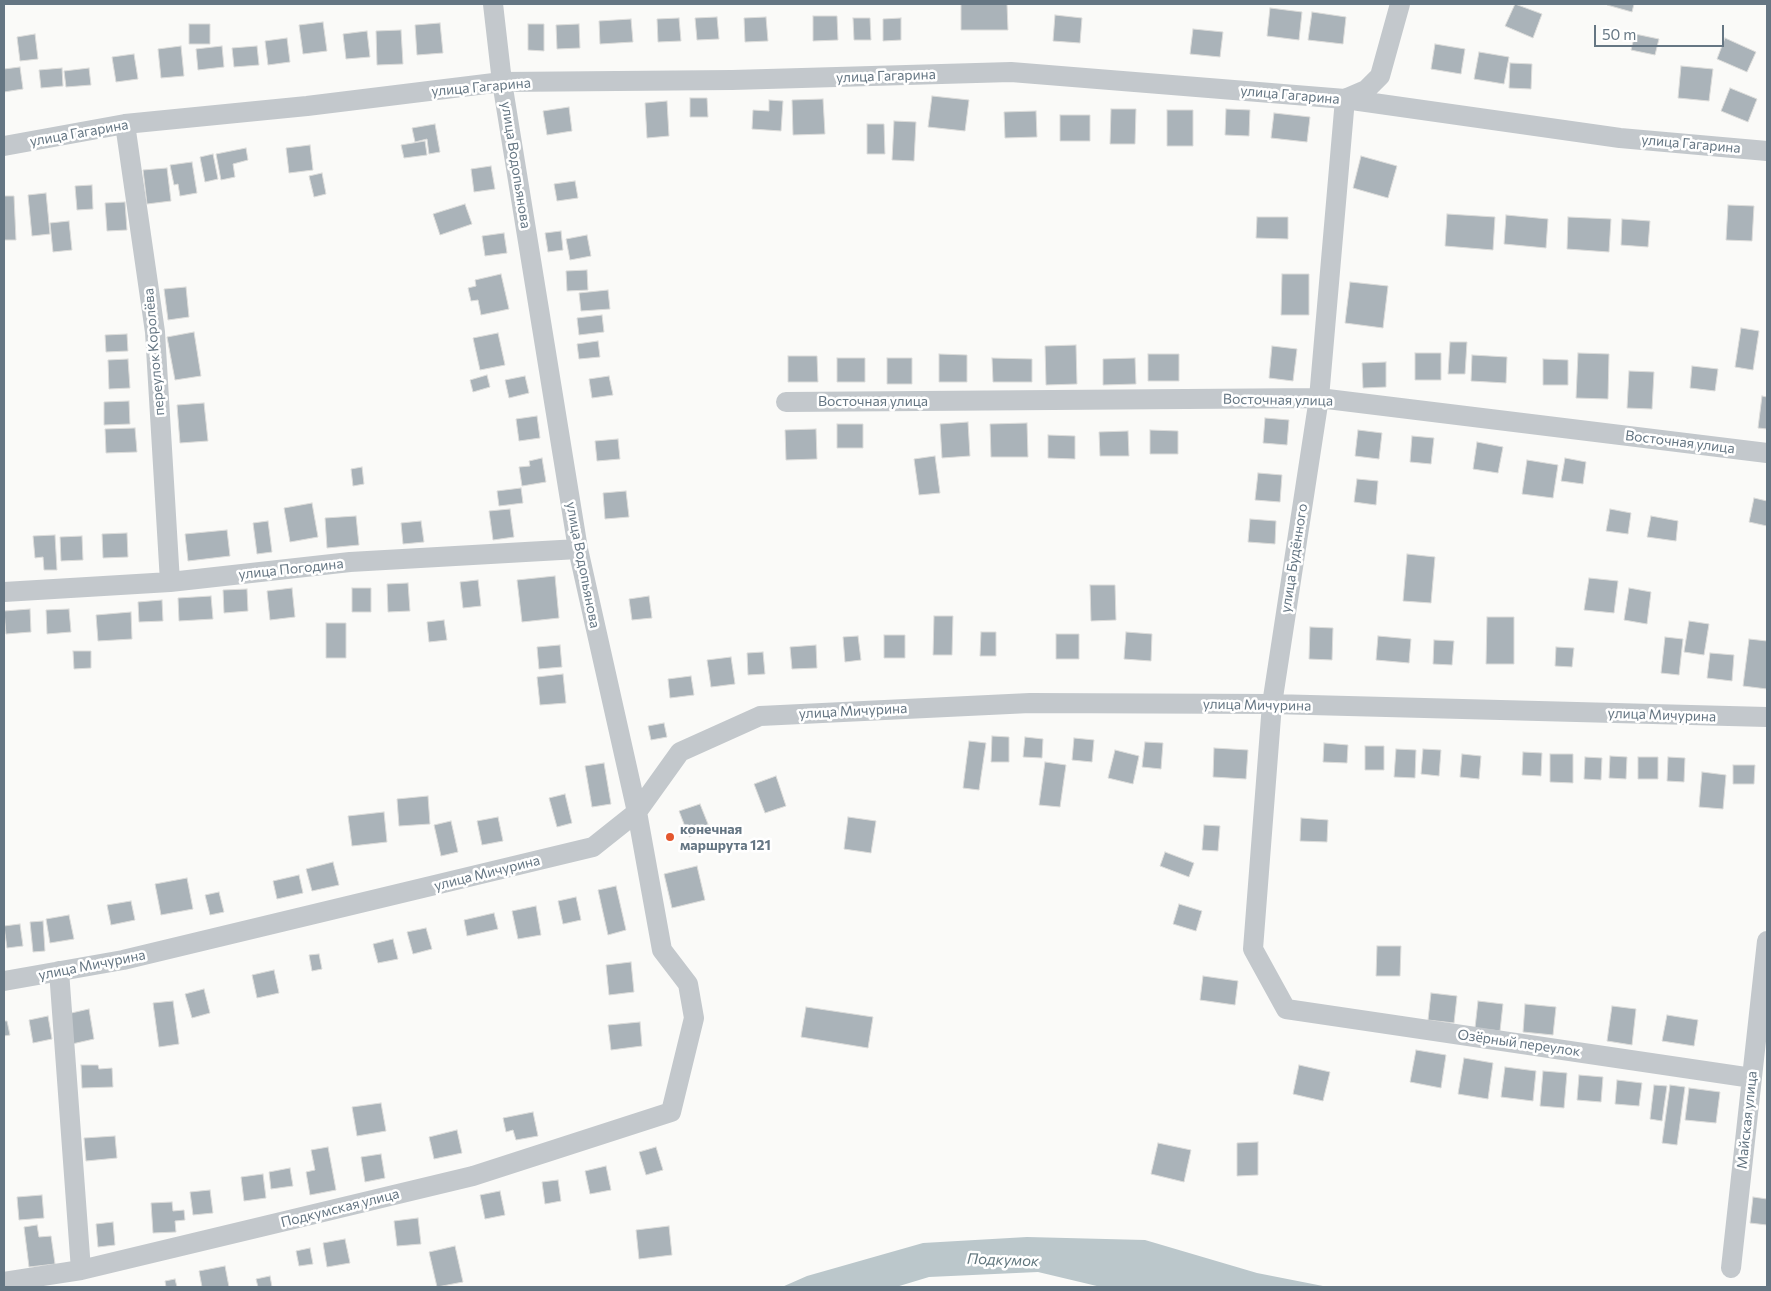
<!DOCTYPE html>
<meta charset="utf-8">
<style>
body{margin:0}
#map{position:relative;width:1771px;height:1291px;overflow:hidden;background:#fafaf8;font-family:Commissioner,sans-serif}
canvas{display:block}
.frame{position:absolute;inset:0;border:5px solid #657683;pointer-events:none}
.scale{position:absolute;left:1594px;top:25px;width:130px;height:22px;box-sizing:border-box;border:2px solid #657683;border-top:0;padding-left:6px;font-size:15px;line-height:18px;white-space:nowrap;color:#657683;-webkit-text-stroke:4px #fff;paint-order:stroke}
</style>
<div id="map">
<canvas width="1771" height="1291"></canvas>
<div class="frame"></div>
<div class="scale">50 m</div>
</div>
<script>
const ctx = document.querySelector('canvas').getContext('2d');
ctx.lineJoin = 'round';
function fillPath(path, color) {
  ctx.fillStyle = color;
  ctx.fill(path, 'evenodd');
}
function poly(rows) {
  const path = new Path2D();
  for (const r of rows) {
    path.moveTo(r[0], r[1]);
    for (let i = 2; i < r.length; i += 2) path.lineTo(r[i], r[i + 1]);
  }
  return path;
}
function stroke(path, color, width, dash) {
  ctx.strokeStyle = color;
  ctx.lineWidth = width;
  ctx.lineCap = dash ? 'butt' : 'round';
  ctx.setLineDash(dash || []);
  ctx.stroke(path);
}
function write(font, color, halo, rows, align = 'center') {
  ctx.font = font + ' Commissioner,sans-serif';
  ctx.lineWidth = 5;
  ctx.setLineDash([]);
  ctx.textBaseline = 'middle';
  ctx.strokeStyle = halo;
  ctx.fillStyle = color;
  for (const [text, x, y, turn = 0] of rows) {
    ctx.save();
    ctx.translate(x, y);
    ctx.rotate((+turn || 0) * Math.PI / 180);
    ctx.textAlign = isNaN(turn) ? turn : align;
    if (halo) ctx.strokeText(text, 0, 0);
    ctx.fillText(text, 0, 0);
    ctx.restore();
  }
}
fillPath(poly([
 [1027,1237,1145,1240,1257,1273,1328,1287,1101,1287,1038,1272,929,1277,896,1287,782,1287,807,1276,923,1243]
]), '#bbc7cb');
const building = poly([
 [961,4,1007,4,1008,30,961,30,961,4],
 [1515,4,1542,14,1533,38,1505,26,1515,4],
 [1608,4,1634,4,1632,12,1607,5,1608,4],
 [1270,8,1302,12,1299,40,1267,36,1270,8],
 [1312,12,1346,17,1343,44,1308,40,1312,12],
 [1055,15,1082,18,1080,43,1053,41,1055,15],
 [813,16,837,16,838,40,813,41,813,16],
 [717,17,719,39,697,40,695,18,717,17],
 [766,17,768,41,745,42,744,18,766,17],
 [679,18,681,41,658,42,657,19,679,18],
 [853,18,870,18,871,40,854,40,853,18],
 [901,18,901,40,883,41,883,19,901,18],
 [631,19,633,42,600,44,599,21,631,19],
 [323,22,327,51,303,54,299,25,323,22],
 [440,23,443,53,417,55,415,25,440,23],
 [189,24,210,24,210,44,189,44,189,24],
 [528,24,544,24,544,51,528,50,528,24],
 [579,24,580,48,557,49,556,25,579,24],
 [1193,29,1223,32,1220,57,1190,54,1193,29],
 [401,30,403,64,377,65,376,31,401,30],
 [367,31,370,57,346,59,343,34,367,31],
 [35,34,38,59,20,61,17,37,35,34],
 [1635,34,1659,39,1655,55,1631,50,1635,34],
 [287,38,290,62,268,65,265,41,287,38],
 [1725,38,1756,52,1747,72,1717,59,1725,38],
 [1435,44,1465,49,1461,74,1431,69,1435,44],
 [181,46,184,76,161,78,158,49,181,46],
 [222,46,224,67,198,70,196,49,222,46],
 [257,46,259,65,234,67,232,48,257,46],
 [1479,52,1509,57,1504,84,1474,79,1479,52],
 [134,54,138,79,116,82,112,57,134,54],
 [1510,63,1532,64,1531,89,1509,88,1510,63],
 [1681,66,1713,69,1709,101,1678,98,1681,66],
 [20,67,23,89,4,92,4,69,20,67],
 [62,68,63,86,41,88,39,70,62,68],
 [89,68,91,85,66,87,64,71,89,68],
 [1730,88,1757,99,1748,122,1721,111,1730,88],
 [932,96,969,100,965,131,928,127,932,96],
 [690,98,707,98,708,117,690,117,690,98],
 [823,99,825,134,793,135,792,100,823,99],
 [769,100,783,101,781,131,752,129,753,110,769,111,769,100],
 [667,101,669,136,647,138,645,103,667,101],
 [569,107,572,131,547,135,543,111,569,107],
 [1111,109,1136,109,1135,144,1110,144,1111,109],
 [1226,109,1250,110,1249,136,1225,135,1226,109],
 [1167,110,1193,110,1193,146,1167,146,1167,110],
 [1036,111,1037,137,1005,138,1004,112,1036,111],
 [1274,113,1310,117,1307,142,1271,138,1274,113],
 [1060,115,1090,115,1090,141,1060,141,1060,115],
 [894,121,916,122,914,161,892,160,894,121],
 [435,124,440,152,429,154,427,139,415,142,412,128,435,124],
 [867,124,884,124,885,154,867,154,867,124],
 [425,141,427,155,404,158,401,145,425,141],
 [310,145,313,170,289,173,286,148,310,145],
 [246,148,248,160,233,164,235,177,221,180,216,154,246,148],
 [213,154,218,179,205,182,200,157,213,154],
 [1361,156,1397,166,1388,198,1353,188,1361,156],
 [192,162,197,193,180,196,178,184,174,185,170,165,192,162],
 [491,166,495,189,474,192,471,169,491,166],
 [167,168,171,201,147,204,143,170,167,168],
 [322,173,326,194,314,197,309,176,322,173],
 [575,181,578,198,557,201,554,184,575,181],
 [92,185,93,209,77,210,75,186,92,185],
 [46,193,50,234,32,236,28,195,46,193],
 [4,196,14,196,16,240,4,240,4,196],
 [125,202,127,230,107,231,105,203,125,202],
 [465,204,472,224,440,235,433,214,465,204],
 [1728,205,1754,206,1752,241,1726,240,1728,205],
 [1447,214,1495,217,1493,250,1445,246,1447,214],
 [1506,215,1548,219,1546,248,1504,244,1506,215],
 [1257,217,1288,217,1288,239,1256,238,1257,217],
 [1568,217,1611,219,1609,252,1567,249,1568,217],
 [1622,219,1650,221,1648,247,1621,245,1622,219],
 [69,221,72,250,53,252,50,223,69,221],
 [561,231,563,250,548,252,545,233,561,231],
 [504,233,507,253,485,256,482,236,504,233],
 [587,235,591,256,570,260,566,239,587,235],
 [587,270,588,290,567,291,566,271,587,270],
 [501,274,509,309,481,315,478,300,471,301,468,288,476,286,475,280,501,274],
 [1282,274,1309,274,1309,315,1281,315,1282,274],
 [1350,282,1388,286,1383,328,1345,323,1350,282],
 [186,287,189,317,168,320,164,289,186,287],
 [608,290,610,309,581,311,579,293,608,290],
 [602,315,604,332,579,335,577,318,602,315],
 [1741,328,1759,331,1753,370,1735,367,1741,328],
 [194,332,201,376,175,380,167,337,194,332],
 [498,333,505,365,480,370,473,338,498,333],
 [127,334,128,351,106,352,105,335,127,334],
 [598,341,600,357,579,359,577,344,598,341],
 [1450,342,1467,342,1465,374,1448,374,1450,342],
 [1076,345,1077,384,1046,385,1045,346,1076,345],
 [1272,346,1297,349,1293,381,1269,378,1272,346],
 [1415,353,1441,353,1441,380,1415,380,1415,353],
 [1578,353,1609,354,1608,399,1576,398,1578,353],
 [939,354,967,355,967,382,939,382,939,354],
 [1148,354,1179,354,1179,381,1148,381,1148,354],
 [1472,355,1507,357,1506,383,1471,381,1472,355],
 [788,356,817,356,818,382,788,382,788,356],
 [837,358,865,358,865,382,837,382,837,358],
 [887,358,912,358,912,384,887,384,887,358],
 [992,358,1032,359,1032,382,993,382,992,358],
 [1135,358,1136,384,1103,385,1103,359,1135,358],
 [128,359,130,388,109,389,108,360,128,359],
 [1543,359,1568,360,1568,385,1543,385,1543,359],
 [1386,362,1386,387,1363,388,1362,363,1386,362],
 [1692,366,1718,369,1715,391,1690,388,1692,366],
 [1629,371,1654,372,1652,409,1627,408,1629,371],
 [487,375,490,387,473,392,470,380,487,375],
 [525,376,529,393,509,398,505,380,525,376],
 [609,376,613,395,592,398,589,379,609,376],
 [1762,396,1767,397,1767,429,1758,428,1762,396],
 [129,401,130,424,104,425,104,402,129,401],
 [204,403,208,441,180,443,177,405,204,403],
 [537,416,540,438,519,441,516,419,537,416],
 [1265,418,1289,420,1287,445,1263,443,1265,418],
 [968,422,970,456,942,458,940,424,968,422],
 [1027,423,1028,457,991,457,990,424,1027,423],
 [837,424,863,424,863,448,837,448,837,424],
 [135,428,137,452,106,453,105,429,135,428],
 [816,429,817,459,786,460,785,430,816,429],
 [1150,430,1178,431,1178,454,1150,454,1150,430],
 [1358,430,1382,433,1379,459,1355,456,1358,430],
 [1128,431,1129,456,1100,456,1099,432,1128,431],
 [1048,435,1075,436,1075,459,1048,458,1048,435],
 [1412,436,1434,438,1431,464,1410,462,1412,436],
 [618,439,620,459,597,461,595,441,618,439],
 [1477,442,1503,447,1498,473,1473,469,1477,442],
 [935,456,940,493,919,495,914,459,935,456],
 [542,458,546,482,522,486,519,467,530,466,529,461,542,458],
 [1565,458,1586,462,1583,484,1561,481,1565,458],
 [1527,460,1558,465,1553,498,1522,494,1527,460],
 [362,467,364,484,353,486,351,469,362,467],
 [1258,473,1282,475,1280,502,1255,500,1258,473],
 [1357,479,1378,481,1376,505,1354,502,1357,479],
 [521,488,523,503,499,506,497,491,521,488],
 [626,491,629,517,605,519,603,493,626,491],
 [1754,498,1767,501,1767,526,1749,522,1754,498],
 [312,503,318,537,290,542,284,508,312,503],
 [510,509,514,537,493,540,489,511,510,509],
 [1610,509,1631,513,1628,534,1606,531,1610,509],
 [356,516,359,545,327,548,325,518,356,516],
 [1651,516,1678,521,1676,541,1647,537,1651,516],
 [1250,519,1276,521,1275,544,1248,542,1250,519],
 [268,521,272,552,257,554,253,523,268,521],
 [421,521,424,542,403,544,401,523,421,521],
 [227,530,230,556,188,561,185,534,227,530],
 [127,533,128,557,103,558,102,534,127,533],
 [55,535,57,570,44,570,43,557,35,558,33,536,55,535],
 [82,536,83,560,61,561,60,537,82,536],
 [1407,554,1435,557,1431,603,1403,601,1407,554],
 [555,576,559,618,522,622,517,580,555,576],
 [1589,578,1618,581,1614,613,1584,610,1589,578],
 [478,580,481,606,463,608,460,582,478,580],
 [408,583,410,611,388,612,387,584,408,583],
 [1090,585,1115,585,1116,620,1091,621,1090,585],
 [292,588,295,617,270,620,267,591,292,588],
 [352,588,371,588,371,612,352,612,352,588],
 [1629,588,1651,592,1647,624,1624,620,1629,588],
 [247,589,248,611,224,613,223,590,247,589],
 [211,596,213,619,179,621,178,598,211,596],
 [649,596,652,618,632,620,629,599,649,596],
 [162,600,163,621,139,622,138,602,162,600],
 [30,609,31,632,6,634,4,611,30,609],
 [69,609,71,632,47,634,46,610,69,609],
 [131,612,132,639,98,641,96,615,131,612],
 [934,616,953,616,952,655,933,655,934,616],
 [1487,617,1514,617,1514,664,1486,664,1487,617],
 [444,620,447,640,429,642,427,622,444,620],
 [1689,621,1709,624,1704,655,1684,652,1689,621],
 [326,623,346,623,346,658,326,658,326,623],
 [1310,627,1333,628,1332,660,1309,659,1310,627],
 [981,632,996,632,996,656,980,656,981,632],
 [1126,632,1152,634,1151,661,1124,659,1126,632],
 [1056,634,1079,634,1079,659,1056,659,1056,634],
 [884,635,905,635,905,658,884,658,884,635],
 [858,636,861,660,845,662,843,637,858,636],
 [1378,636,1411,639,1409,663,1376,660,1378,636],
 [1665,637,1683,639,1679,675,1661,673,1665,637],
 [1749,639,1767,641,1767,689,1743,686,1749,639],
 [1434,640,1454,641,1452,665,1433,664,1434,640],
 [560,645,562,667,539,669,537,647,560,645],
 [816,645,817,668,792,669,790,647,816,645],
 [1556,647,1574,648,1572,667,1555,666,1556,647],
 [73,651,91,651,91,668,74,669,73,651],
 [763,652,765,674,748,675,747,653,763,652],
 [1710,653,1734,655,1732,681,1707,678,1710,653],
 [731,657,735,684,711,687,707,660,731,657],
 [563,674,566,703,540,705,537,677,563,674],
 [691,676,694,695,670,698,668,679,691,676],
 [664,723,667,737,651,740,648,726,664,723],
 [992,736,1009,737,1009,762,991,762,992,736],
 [1025,737,1043,739,1042,758,1023,757,1025,737],
 [1074,738,1094,740,1092,762,1072,760,1074,738],
 [969,741,986,743,979,790,963,788,969,741],
 [1145,742,1163,743,1161,769,1142,767,1145,742],
 [1324,743,1348,745,1347,763,1323,762,1324,743],
 [1365,746,1384,746,1384,770,1365,770,1365,746],
 [1214,748,1248,750,1246,779,1213,777,1214,748],
 [1396,749,1416,750,1415,778,1394,777,1396,749],
 [1423,749,1441,750,1439,776,1421,774,1423,749],
 [1115,750,1139,756,1133,784,1108,778,1115,750],
 [1523,752,1542,753,1541,776,1522,775,1523,752],
 [1462,754,1481,756,1479,779,1460,777,1462,754],
 [1550,754,1573,754,1573,783,1550,782,1550,754],
 [1610,756,1627,757,1626,779,1609,778,1610,756],
 [1585,757,1602,758,1601,780,1584,779,1585,757],
 [1638,757,1658,757,1658,779,1638,779,1638,757],
 [1668,757,1685,758,1684,782,1667,781,1668,757],
 [1045,762,1066,765,1060,807,1039,805,1045,762],
 [604,763,611,804,592,807,585,766,604,763],
 [1733,765,1755,765,1754,784,1733,784,1733,765],
 [1702,772,1726,775,1723,809,1699,807,1702,772],
 [776,776,786,806,765,813,754,784,776,776],
 [565,794,572,823,557,827,549,798,565,794],
 [428,796,430,824,399,826,397,799,428,796],
 [700,804,710,829,689,837,679,811,700,804],
 [384,812,387,842,352,846,348,816,384,812],
 [498,817,503,841,482,845,477,821,498,817],
 [848,817,876,821,871,853,844,849,848,817],
 [1301,818,1328,820,1327,842,1300,841,1301,818],
 [451,821,458,852,441,856,434,825,451,821],
 [1204,825,1220,826,1218,851,1202,850,1204,825],
 [1165,852,1194,863,1189,877,1160,866,1165,852],
 [333,862,339,885,312,891,306,869,333,862],
 [697,866,705,900,672,908,664,874,697,866],
 [299,875,303,893,277,899,273,881,299,875],
 [187,878,193,909,161,915,155,884,187,878],
 [616,886,626,930,608,935,598,890,616,886],
 [219,892,224,912,210,915,205,895,219,892],
 [576,897,581,920,563,924,558,901,576,897],
 [131,901,135,920,111,925,107,905,131,901],
 [1179,904,1202,911,1196,931,1173,924,1179,904],
 [536,906,541,935,518,939,512,911,536,906],
 [494,913,498,929,467,936,464,920,494,913],
 [69,915,74,939,50,943,46,919,69,915],
 [43,921,45,951,33,952,30,922,43,921],
 [20,924,23,946,7,948,4,926,20,924],
 [426,928,432,949,413,954,407,932,426,928],
 [393,939,398,959,378,963,373,944,393,939],
 [1377,946,1401,946,1400,976,1376,976,1377,946],
 [319,954,322,969,312,971,309,955,319,954],
 [631,962,634,992,609,995,606,965,631,962],
 [274,970,279,993,257,998,252,975,274,970],
 [1203,976,1238,981,1235,1005,1200,1000,1203,976],
 [204,989,210,1013,192,1018,185,994,204,989],
 [1431,993,1457,996,1454,1023,1428,1020,1431,993],
 [173,1001,179,1044,159,1047,153,1003,173,1001],
 [1478,1001,1503,1004,1500,1031,1475,1028,1478,1001],
 [1525,1004,1556,1007,1553,1035,1523,1032,1525,1004],
 [1612,1006,1636,1009,1632,1045,1607,1041,1612,1006],
 [806,1007,873,1017,868,1048,801,1037,806,1007],
 [89,1009,94,1039,72,1044,67,1014,89,1009],
 [1667,1015,1698,1020,1694,1046,1662,1041,1667,1015],
 [48,1016,52,1039,33,1043,29,1020,48,1016],
 [4,1021,7,1021,10,1035,4,1036,4,1021],
 [640,1022,642,1046,611,1050,608,1025,640,1022],
 [1416,1050,1446,1055,1441,1088,1410,1082,1416,1050],
 [1464,1058,1493,1063,1488,1099,1458,1094,1464,1058],
 [81,1065,98,1065,99,1069,112,1068,113,1087,82,1088,81,1065],
 [1299,1065,1330,1072,1323,1101,1293,1094,1299,1065],
 [1505,1067,1536,1071,1533,1101,1501,1097,1505,1067],
 [1543,1071,1567,1073,1564,1108,1540,1106,1543,1071],
 [1579,1075,1603,1077,1601,1102,1577,1100,1579,1075],
 [1617,1080,1642,1083,1639,1106,1615,1104,1617,1080],
 [1654,1085,1667,1086,1662,1121,1650,1119,1654,1085],
 [1670,1085,1685,1087,1677,1145,1662,1143,1670,1085],
 [1689,1088,1720,1092,1716,1123,1685,1120,1689,1088],
 [381,1103,386,1131,357,1136,352,1107,381,1103],
 [533,1112,538,1136,516,1140,513,1130,506,1132,503,1118,533,1112],
 [457,1130,462,1153,434,1159,429,1137,457,1130],
 [115,1136,117,1158,86,1161,84,1138,115,1136],
 [1258,1142,1258,1175,1237,1176,1237,1143,1258,1142],
 [1158,1143,1191,1150,1184,1182,1151,1174,1158,1143],
 [328,1147,336,1190,310,1195,306,1172,315,1170,311,1150,328,1147],
 [656,1147,663,1170,646,1175,639,1152,656,1147],
 [381,1154,385,1178,365,1182,361,1157,381,1154],
 [606,1166,611,1190,590,1194,585,1171,606,1166],
 [290,1168,293,1186,271,1189,269,1172,290,1168],
 [263,1174,266,1198,244,1201,241,1177,263,1174],
 [558,1180,561,1201,545,1204,542,1182,558,1180],
 [210,1190,213,1213,193,1215,190,1192,210,1190],
 [500,1191,505,1215,485,1219,480,1195,500,1191],
 [42,1195,44,1218,19,1220,17,1197,42,1195],
 [1753,1197,1767,1199,1767,1225,1750,1223,1753,1197],
 [172,1202,173,1211,184,1210,185,1220,175,1221,176,1232,153,1233,151,1203,172,1202],
 [418,1218,421,1244,397,1246,394,1221,418,1218],
 [113,1222,115,1245,98,1247,96,1224,113,1222],
 [37,1225,39,1237,51,1236,55,1264,29,1267,24,1227,37,1225],
 [669,1226,672,1255,639,1259,636,1230,669,1226],
 [345,1239,350,1263,327,1267,323,1243,345,1239],
 [455,1246,463,1282,437,1287,429,1252,455,1246],
 [310,1248,313,1264,299,1266,296,1251,310,1248],
 [225,1266,229,1287,202,1287,199,1271,225,1266],
 [270,1276,272,1287,258,1287,256,1279,270,1276],
 [175,1279,177,1287,166,1287,165,1281,175,1279]
]);
fillPath(building, '#aab3b9');
stroke(building, '#dcdcda', 1);
stroke(poly([
 [1400,4,1380,76,1366,90,1345,99,1319,398,1272,704,1253,949,1286,1009,1752,1078],
 [125,124,155,332,170,582],
 [4,146,125,124,307,106,502,82,732,80,1011,72,1345,99,1620,138,1767,151],
 [786,402,1319,398,1767,453],
 [4,592,170,582,350,562,578,549],
 [59,971,81,1270],
 [4,981,123,960,593,847,637,812,680,752,760,716,1030,703,1272,704,1767,717],
 [1731,1268,1767,941],
 [4,1282,81,1270,473,1176,671,1112,694,1018,688,984,662,950,637,812,578,549,502,82,493,4]
]), '#c3c8cc', 20);
for (const [x, y, r, color] of [
 [670,837,5,"#e4572e"]
]) {
  const dot = new Path2D();
  dot.arc(x, y, r, 0, 2 * Math.PI);
  ctx.fillStyle = color;
  ctx.fill(dot);
  stroke(dot, '#fff', 2);
}
write('14px', '#657683', '#fff', [
 ["улица Гагарина",886,76,-2],
 ["улица Гагарина",481,87,-5],
 ["улица Гагарина",1290,95,5],
 ["улица Гагарина",79,133,-10],
 ["улица Гагарина",1691,144,5],
 ["улица Водопьянова",516,165,81],
 ["переулок Королёва",154,352,-95],
 ["Восточная улица",1278,400,1],
 ["Восточная улица",873,401],
 ["Восточная улица",1680,442,7],
 ["улица Будённого",1294,558,-81],
 ["улица Водопьянова",583,565,79],
 ["улица Погодина",291,569,-6],
 ["улица Мичурина",1257,705,1],
 ["улица Мичурина",853,711,-3],
 ["улица Мичурина",1662,715,2],
 ["улица Мичурина",487,873,-14],
 ["улица Мичурина",92,965,-11],
 ["Озёрный переулок",1519,1043,8],
 ["Майская улица",1747,1120,-84],
 ["Подкумская улица",340,1208,-14]
]);
write('bold 14px', '#657683', '#fff', [
 ["конечная",680,829],
 ["маршрута 121",680,845]
], 'left');
write('italic 15px', '#60757c', '#fff', [
 ["Подкумок",1003,1260,2]
]);
</script>
